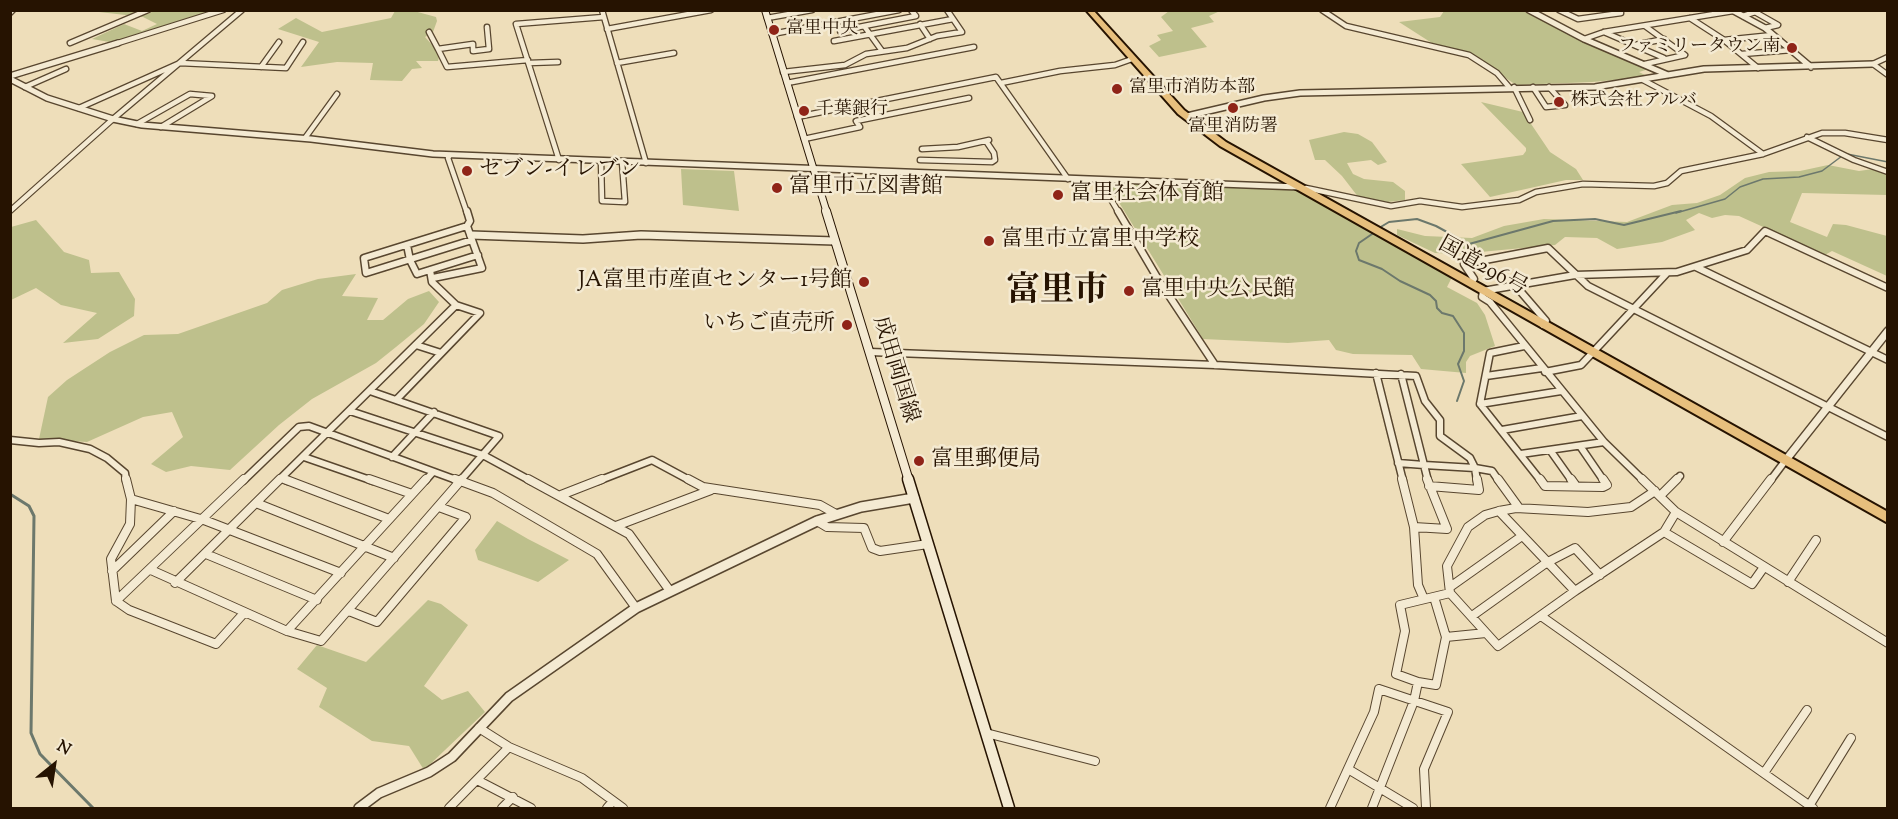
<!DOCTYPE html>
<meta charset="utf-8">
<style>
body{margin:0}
#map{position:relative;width:1898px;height:819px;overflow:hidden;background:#eedeba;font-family:"Sorts Mill Goudy",serif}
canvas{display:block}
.frame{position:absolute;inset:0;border:12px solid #261301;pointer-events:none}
.north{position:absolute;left:24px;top:735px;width:60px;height:60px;-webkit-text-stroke:4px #f4ead2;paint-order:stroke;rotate:30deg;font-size:16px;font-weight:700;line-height:24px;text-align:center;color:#261301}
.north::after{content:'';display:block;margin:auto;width:21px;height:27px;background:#261301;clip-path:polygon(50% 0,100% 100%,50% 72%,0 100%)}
</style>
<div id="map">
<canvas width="1898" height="819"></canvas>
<div class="frame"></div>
<div class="north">N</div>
</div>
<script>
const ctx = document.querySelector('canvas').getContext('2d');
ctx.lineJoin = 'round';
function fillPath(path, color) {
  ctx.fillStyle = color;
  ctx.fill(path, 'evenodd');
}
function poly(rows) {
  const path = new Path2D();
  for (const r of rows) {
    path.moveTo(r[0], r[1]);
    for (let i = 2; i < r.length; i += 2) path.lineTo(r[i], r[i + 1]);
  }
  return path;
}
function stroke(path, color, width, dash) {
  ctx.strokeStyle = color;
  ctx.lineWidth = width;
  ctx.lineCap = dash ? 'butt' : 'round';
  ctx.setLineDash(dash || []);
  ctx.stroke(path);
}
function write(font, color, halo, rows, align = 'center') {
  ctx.font = font + ' "Sorts Mill Goudy","Noto Serif JP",serif';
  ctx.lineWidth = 5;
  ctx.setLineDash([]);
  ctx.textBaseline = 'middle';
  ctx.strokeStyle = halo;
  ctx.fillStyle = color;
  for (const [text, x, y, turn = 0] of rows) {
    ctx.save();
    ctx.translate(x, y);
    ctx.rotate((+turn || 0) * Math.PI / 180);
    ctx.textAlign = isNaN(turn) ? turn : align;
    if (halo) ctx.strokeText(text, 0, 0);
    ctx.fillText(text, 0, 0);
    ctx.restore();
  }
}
fillPath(poly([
 [128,10,144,11,140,13,148,14,155,10,212,11,115,43,92,39,124,24,142,31,157,24,143,17,99,12],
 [395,11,414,11,436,17,437,21,433,32,425,37,434,47,439,57,438,61,416,61,422,68,412,69,402,81,370,80,373,63,337,62,301,67,319,42,278,29,296,18,322,32,391,18],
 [1169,11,1220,11,1209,16,1214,22,1191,28,1207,47,1159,57,1149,46,1161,40,1157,35,1173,31,1161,17],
 [1444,11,1523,11,1570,35,1649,69,1639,72,1649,77,1592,82,1516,85,1474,56,1449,54,1399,22,1440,17],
 [1481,102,1523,112,1550,152,1576,169,1583,180,1566,180,1490,197,1461,164,1523,155,1526,151,1526,148],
 [1344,132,1358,134,1372,142,1387,162,1378,165,1371,160,1347,163,1353,174,1364,179,1393,182,1405,191,1405,200,1388,202,1359,198,1342,176,1325,160,1315,160,1309,140],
 [1828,165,1859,171,1887,167,1887,195,1802,193,1790,222,1827,237,1833,224,1846,225,1887,236,1887,276,1832,251,1825,255,1739,216,1725,215,1712,218,1699,213,1686,220,1695,230,1662,242,1617,249,1597,238,1565,237,1555,245,1459,254,1435,253,1397,235,1397,229,1425,236,1472,238,1504,226,1544,219,1627,222,1672,205,1697,203,1720,195,1745,178,1769,172,1800,171],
 [681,169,734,171,739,211,683,205],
 [1107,183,1298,188,1452,277,1447,287,1477,303,1485,315,1495,346,1470,356,1466,362,1466,373,1421,369,1412,355,1353,354,1336,350,1329,340,1288,343,1203,339],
 [36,220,64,252,89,260,91,273,119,272,135,299,134,316,98,339,63,343,97,313,61,305,36,288,11,300,11,227],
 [356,274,342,296,378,298,367,320,383,320,408,299,429,291,439,302,424,324,396,347,376,363,312,399,279,425,230,470,191,466,166,472,151,464,183,437,172,412,143,417,87,442,39,439,48,397,67,380,110,352,144,335,178,334,267,303,282,290,318,279],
 [497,521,528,539,569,560,538,582,478,560,475,550],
 [428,600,441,604,468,625,424,686,442,700,468,691,485,712,424,770,409,746,372,741,319,707,327,688,297,669,317,645,366,662]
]), '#bec08c');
stroke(poly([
 [1847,154,1888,162],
 [1676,213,1725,199,1740,187,1763,179,1799,177,1822,171,1842,156]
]), '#6c786c', 1.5);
stroke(poly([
 [1379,228,1389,222,1417,219,1436,226,1469,244,1553,221,1595,219,1624,225,1681,211],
 [1375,232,1359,243,1356,251,1359,260,1382,269,1400,281,1430,295,1436,301,1437,308,1442,313,1453,316,1464,333,1464,351,1458,364,1464,381,1457,401]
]), '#6c786c', 2);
stroke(poly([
 [10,494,29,506,34,516,31,733,40,754,93,808]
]), '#6c786c', 3);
const minorFar2 = poly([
 [602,10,646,163],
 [1322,10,1346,26,1469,55,1497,73,1509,87],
 [1559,10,1578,19,1621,13,1620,10],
 [10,13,13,10],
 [1743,16,1755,12,1778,25,1765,28],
 [767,18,812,10],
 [1690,18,1724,40,1758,68],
 [920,24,930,39],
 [864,26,916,16,911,10],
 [1645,26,1685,55,1645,64],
 [607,29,711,10],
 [840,31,864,26,882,51],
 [429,32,438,49,473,44,473,51,489,49,487,27],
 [1604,32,1664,58],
 [772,34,899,10],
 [1584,39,1604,32,1733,11],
 [1724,40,1773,35],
 [834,41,953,19],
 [70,43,148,10],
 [118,43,223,10],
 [1635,45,1664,39],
 [438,49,447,67,528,60],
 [1742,54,1792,50],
 [1888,57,1873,64,1888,75],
 [529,63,558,62],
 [617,63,674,53],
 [261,67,279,42],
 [783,72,845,65,866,54,907,48,937,36,962,32,947,10],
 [1643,80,1711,116,1763,154],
 [787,83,974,47],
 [1001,83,1060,71,1115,65,1132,59],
 [25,87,66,69],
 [1514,87,1530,120],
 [1533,87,1546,107,1565,105,1549,87],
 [79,108,180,63,286,68,303,42],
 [797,117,996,77,1068,179],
 [137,124,190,94,212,96,161,127],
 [1807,137,1854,160,1888,172],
 [305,138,337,94],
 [804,139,860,127,856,121,969,98],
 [922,149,958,147,989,140],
 [450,155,448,158,467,213],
 [559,160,516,24,604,17],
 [920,160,992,162,995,160,994,153,986,141],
 [601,161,602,201,625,202,622,162],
 [1100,181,1119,213],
 [1306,188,1391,206,1420,201,1462,207,1519,200,1536,192,1583,184,1654,186,1667,183,1681,171,1763,154,1822,133,1845,133,1888,140],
 [10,211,113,119,242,10]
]);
const minorFar1 = poly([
 [1118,211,1158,279,1215,365],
 [467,226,364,258,366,273,472,240],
 [407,245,410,260,417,274,478,255],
 [1696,267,1888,360],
 [433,278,482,268,467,226,470,221,467,211],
 [1471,283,1474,279,1464,264,1548,248,1588,286,1888,437],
 [1515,285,1546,321,1543,325],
 [416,345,441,353],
 [1524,346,1490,353,1480,404,1541,481],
 [870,352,1215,365,1416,376,1425,401,1440,420,1440,436,1470,458,1475,468,1424,465,1428,481],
 [1545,372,1581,365,1667,273],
 [1376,373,1403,481],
 [1486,376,1542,368],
 [370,391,499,436,460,481],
 [397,399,480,313,456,305],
 [1480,404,1561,391],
 [350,411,483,455,531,481],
 [1502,430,1582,416],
 [10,440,39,443,59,442,90,449,107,458,125,473,126,481],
 [1580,446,1604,481],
 [1550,450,1572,481],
 [1521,454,1604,442],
 [304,457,373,481],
 [392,457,434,412],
 [1398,463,1424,465,1401,374],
 [281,478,288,481],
 [243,481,299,427,309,426,459,481],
 [278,481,456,305,432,282,430,270],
 [425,481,433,472],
 [598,481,652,460,691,481],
 [1477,481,1475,468,1492,471,1499,481],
 [1644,481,1604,442,1490,302,1482,297,1483,291,1575,275,1677,272,1747,250,1765,231,1888,288],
 [1675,481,1680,476],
 [1770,481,1785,461]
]);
const minor = poly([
 [284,479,389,519],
 [369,479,412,494],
 [455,479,493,493,597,554,636,608],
 [528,479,629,534,670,591],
 [688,479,703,487,820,505,836,514],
 [1402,479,1414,527,1418,585,1424,599],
 [1498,479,1519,508],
 [1540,479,1545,486,1603,487,1607,485,1603,479],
 [1571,479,1576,486],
 [1642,479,1676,512,1888,643],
 [1429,486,1479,490,1477,479],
 [561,495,602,479],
 [1660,496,1677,479],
 [131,499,204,520,341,573],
 [256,503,394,558],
 [1499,511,1575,591,1498,646,1450,593,1447,566,1468,527,1485,515,1499,511],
 [1499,511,1516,508,1588,512,1631,507,1655,491],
 [817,521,827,527,864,528,872,548,880,551,928,544],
 [616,526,711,490],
 [1414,527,1447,529,1427,479],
 [1664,532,1676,512],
 [1723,542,1771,479],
 [206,554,317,600],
 [151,570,287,631,321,641,462,479],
 [112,571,174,511],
 [1788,582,1816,540],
 [175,583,280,479],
 [1450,587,1522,536],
 [1575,591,1664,532,1752,584,1764,567],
 [1450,593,1400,605,1405,631,1396,674,1418,682,1436,685,1446,637,1486,633],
 [1434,597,1446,637],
 [116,601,111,559,130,524,131,499,126,479],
 [116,601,244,479],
 [116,601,129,610,216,644,244,613],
 [349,611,377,622,466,517,439,507],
 [1472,616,1546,563,1575,548,1600,575],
 [1541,616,1813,808],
 [287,631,426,479],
 [479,728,509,747,582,778,623,808],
 [986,733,1095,761],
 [1348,769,1413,808],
 [1764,773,1807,710],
 [477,780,531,808],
 [1809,806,1851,738],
 [449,808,509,747],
 [502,808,513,797],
 [607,808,613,801],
 [1330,808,1374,712,1379,689,1448,712,1424,769,1426,808],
 [1372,808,1414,701,1418,682]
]);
const tertiaryFar2 = poly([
 [1529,10,1584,39,1668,75],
 [1732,10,1765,28,1811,67],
 [10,76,118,43],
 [10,79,47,98,113,119,142,125,311,139,433,154,1299,187],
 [1187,116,1264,98,1300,93,1595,87,1704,69,1873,64]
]);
const tertiaryFar1 = poly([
 [471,235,583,239,641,235,835,241],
 [1785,461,1888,331]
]);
const tertiary = poly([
 [359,808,379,793,429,772,452,757,509,697,636,608,817,521,861,507,914,498]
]);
const secondaryFar2 = poly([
 [765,10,827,213]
]);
const secondaryFar1 = poly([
 [826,211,909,481]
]);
const secondary = poly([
 [908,479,1009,808]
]);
const trunk = poly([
 [1086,10,1093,10,1184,110,1226,142,1888,512,1888,523,1220,146,1178,114,1086,10]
]);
stroke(minorFar2, '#58462f', 7);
stroke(minorFar1, '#58462f', 9);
stroke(minor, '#58462f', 10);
stroke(tertiaryFar2, '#58462f', 8);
stroke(tertiaryFar1, '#58462f', 10);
stroke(tertiary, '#58462f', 12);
stroke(secondaryFar2, '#261301', 8);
stroke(secondaryFar1, '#261301', 10);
stroke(secondary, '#261301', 13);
stroke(trunk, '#261301', 4);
stroke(minorFar2, '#f4ead2', 4.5);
stroke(minorFar1, '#f4ead2', 6);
stroke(minor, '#f4ead2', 8);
stroke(tertiaryFar2, '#f4ead2', 5);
stroke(tertiaryFar1, '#f4ead2', 7);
stroke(tertiary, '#f4ead2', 9);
stroke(secondaryFar2, '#f4ead2', 6);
stroke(secondaryFar1, '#f4ead2', 8);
stroke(secondary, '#f4ead2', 10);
fillPath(trunk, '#e7bf7d');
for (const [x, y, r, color] of [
 [774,30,6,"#8f2418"],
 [1792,48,6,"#8f2418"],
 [1117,89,6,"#8f2418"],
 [1559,102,6,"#8f2418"],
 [1233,108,6,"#8f2418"],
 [804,111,6,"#8f2418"],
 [467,171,6,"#8f2418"],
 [777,188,6,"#8f2418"],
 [1058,195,6,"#8f2418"],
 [989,241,6,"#8f2418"],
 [864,282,6,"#8f2418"],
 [1129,291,6,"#8f2418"],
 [847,325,6,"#8f2418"],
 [919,461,6,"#8f2418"]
]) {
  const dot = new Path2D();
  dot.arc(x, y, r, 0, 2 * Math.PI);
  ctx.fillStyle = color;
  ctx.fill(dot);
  stroke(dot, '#f4ead2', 2);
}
write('18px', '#261301', '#f4ead2', [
 ["富里中央",786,30],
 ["ファミリータウン南",1780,48,"right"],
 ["富里市消防本部",1129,89],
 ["株式会社アルバ",1571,102],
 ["千葉銀行",816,111],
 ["富里消防署",1233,128,"center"]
], 'left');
write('22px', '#261301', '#f4ead2', [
 ["セブン-イレブン",479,171],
 ["富里市立図書館",789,188],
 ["富里社会体育館",1070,195],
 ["富里市立富里中学校",1001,241],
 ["JA富里市産直センター1号館",852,282,"right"],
 ["富里中央公民館",1141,291],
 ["いちご直売所",835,325,"right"],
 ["富里郵便局",931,461]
], 'left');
write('22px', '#261301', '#f4ead2', [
 ["国道296号",1482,268,29],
 ["成田両国線",894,370,73]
]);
write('bold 34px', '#261301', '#f4ead2', [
 ["富里市",1057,294]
]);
</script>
